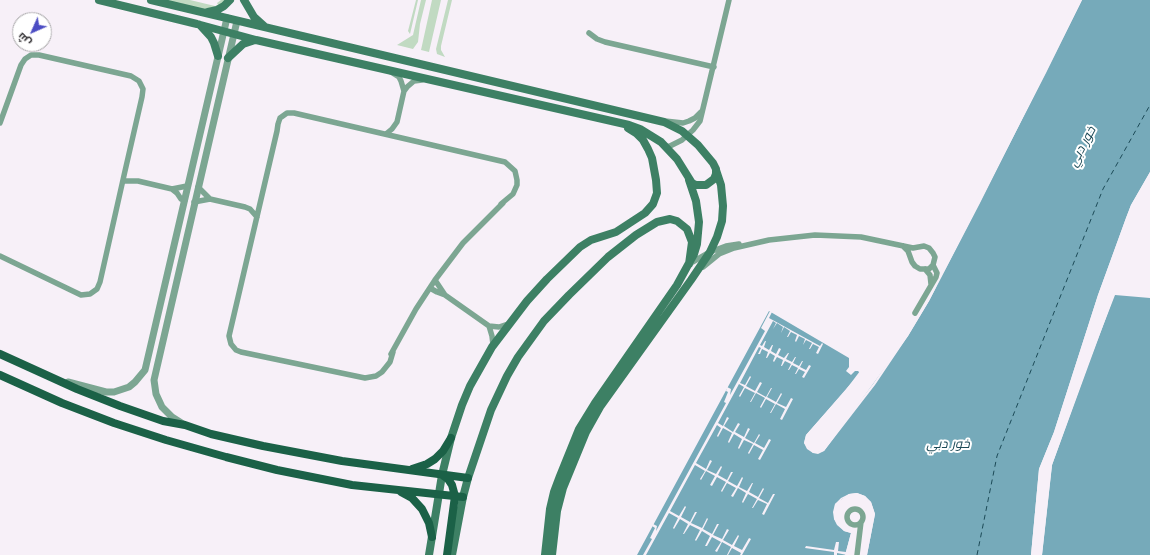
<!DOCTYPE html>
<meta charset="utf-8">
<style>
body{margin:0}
#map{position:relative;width:1150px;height:555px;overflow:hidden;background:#f7f0f8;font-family:Jost,Cairo,sans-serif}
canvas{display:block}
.north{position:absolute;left:12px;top:12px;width:40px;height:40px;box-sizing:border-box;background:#fff;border:1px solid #aaa9ab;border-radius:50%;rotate:225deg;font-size:11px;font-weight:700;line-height:16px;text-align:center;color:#2b292c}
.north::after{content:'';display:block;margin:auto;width:14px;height:18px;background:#4c4dc3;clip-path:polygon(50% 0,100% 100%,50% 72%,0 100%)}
</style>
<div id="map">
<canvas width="1150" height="555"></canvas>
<div class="north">ش</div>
</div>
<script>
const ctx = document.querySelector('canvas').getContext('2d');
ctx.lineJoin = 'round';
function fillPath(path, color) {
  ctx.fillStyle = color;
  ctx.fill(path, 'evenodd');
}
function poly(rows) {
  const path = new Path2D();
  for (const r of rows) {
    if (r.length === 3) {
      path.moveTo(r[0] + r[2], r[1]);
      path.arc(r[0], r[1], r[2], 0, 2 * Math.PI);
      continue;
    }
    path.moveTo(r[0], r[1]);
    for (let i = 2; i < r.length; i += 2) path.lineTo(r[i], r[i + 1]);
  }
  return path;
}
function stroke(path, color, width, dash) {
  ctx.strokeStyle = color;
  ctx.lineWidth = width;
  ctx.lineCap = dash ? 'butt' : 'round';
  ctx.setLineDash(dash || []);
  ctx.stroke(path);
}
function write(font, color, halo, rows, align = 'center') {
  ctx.font = font + ' Jost,Cairo,sans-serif';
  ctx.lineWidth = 4;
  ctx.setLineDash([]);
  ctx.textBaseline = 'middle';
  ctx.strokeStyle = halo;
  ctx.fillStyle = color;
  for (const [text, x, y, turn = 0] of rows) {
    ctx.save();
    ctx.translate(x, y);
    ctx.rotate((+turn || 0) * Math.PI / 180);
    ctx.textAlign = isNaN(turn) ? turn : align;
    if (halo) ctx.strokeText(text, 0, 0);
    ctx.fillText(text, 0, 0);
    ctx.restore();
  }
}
fillPath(poly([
 [161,0,190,0,215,6,218,5,217,3,221,0,227,0,210,11],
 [416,0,418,0,410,34,408,31],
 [421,0,426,0,420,24,418,42,413,49,397,45,413,35],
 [432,0,441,0,429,52,421,50],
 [448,0,452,0,441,46,441,50,445,57,437,54,436,49]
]), '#c1dac2');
fillPath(poly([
 [1082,0,1150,0,1150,172,1131,205,1126,218,1098,295,1054,432,1039,469,1031,555,867,555,875,514,871,502,865,496,857,493,849,494,835,504,834,519,844,531,851,533,845,555,637,555,769,311,849,358,849,367,846,371,851,375,855,371,860,371,845,391,806,435,804,443,813,453,824,451,908,336,929,301,979,205],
 [1115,295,1150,298,1150,555,1042,555,1052,465,1089,362]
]), '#76aaba');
fillPath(poly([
 [1080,0,1082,0,1046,73,929,301,908,336,875,385,824,451,818,454,813,453,807,449,804,443,806,435,860,373,858,371,855,371,857,369,861,370,862,374,808,436,806,443,809,448,813,451,818,452,823,449,873,384,906,336,937,285],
 [1150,172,1150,176,1133,206,1119,243,1056,433,1041,470,1033,555,1031,555,1039,469,1054,432,1098,295,1126,218,1131,205],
 [1115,293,1052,465,1042,555,1040,555,1050,464,1098,333,1113,294],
 [770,311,772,312,769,318,820,346,822,343,823,344,818,354,816,353,819,347,813,344,810,349,809,349,812,343,806,340,803,345,805,339,799,336,796,342,795,341,797,335,791,332,788,337,787,337,790,331,784,327,781,333,783,327,777,323,773,329,776,323,773,321,760,345,762,346,765,341,766,341,764,347,769,350,772,345,773,345,771,351,776,354,779,348,781,349,778,355,784,358,788,353,789,353,786,359,792,362,795,357,796,357,793,363,799,366,802,361,803,361,800,367,806,370,809,365,811,366,804,378,802,377,805,372,799,369,796,374,795,374,798,368,792,365,789,370,788,370,791,364,785,361,782,366,781,366,783,360,777,357,774,362,773,361,775,356,770,353,767,358,766,358,768,352,762,349,760,354,758,354,761,348,759,347,740,383,745,385,750,376,751,377,746,386,755,391,760,382,762,383,757,392,766,397,771,388,772,388,767,397,776,402,781,393,782,394,777,403,786,407,791,398,793,399,782,420,780,419,785,409,776,404,771,413,770,413,775,404,766,399,761,408,760,407,765,398,756,393,751,402,750,402,755,393,745,388,740,397,739,396,744,387,739,384,718,423,723,426,727,417,729,418,724,426,733,432,738,423,740,424,735,432,744,437,748,428,750,429,745,438,754,443,759,434,760,435,755,443,764,448,769,439,771,440,760,460,758,459,763,450,754,445,749,454,748,453,753,444,744,440,739,449,738,448,742,439,734,434,729,443,728,442,732,433,723,428,718,437,717,436,721,428,717,425,696,463,706,469,710,460,712,461,707,470,716,474,721,466,722,467,718,475,727,480,731,472,733,472,728,481,737,486,742,477,743,478,739,487,747,491,752,483,753,483,749,492,758,497,763,488,764,489,759,498,768,503,773,494,775,494,764,515,762,514,767,504,758,500,753,508,752,508,757,499,748,494,743,503,742,502,746,493,738,488,733,497,731,496,736,488,727,483,722,492,721,491,726,482,717,477,712,486,710,485,715,476,706,471,701,480,700,479,705,471,695,465,670,511,679,516,685,506,686,507,681,517,690,522,695,512,697,512,691,523,702,528,707,518,708,519,703,529,712,534,717,524,719,524,713,535,722,539,727,529,729,530,723,540,732,545,738,535,739,536,734,546,742,550,749,538,751,539,742,555,740,555,741,553,732,548,728,555,727,555,731,547,722,542,717,552,715,551,721,542,712,537,707,546,705,546,710,536,702,531,696,541,695,540,700,530,690,525,684,534,683,534,688,524,680,519,674,529,673,528,678,518,669,513,646,555,643,555,652,539,650,538,655,528,652,526,653,524,657,526,656,531,726,403,724,402,728,392,726,391,727,387,731,389,730,395,765,331,761,328],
 [857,493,865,496,871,502,875,514,867,555,865,555,872,514,869,503,864,498,856,495,849,496,842,499,837,505,835,512,836,518,839,523,845,529,853,533,847,555,837,553,837,555,834,555,834,552,805,548,806,546,834,550,836,542,839,542,838,551,846,552,851,533,844,531,837,525,834,519,833,512,835,504,841,498,849,494]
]), '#f7f0f8');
stroke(poly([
 [977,555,997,456,1103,189,1150,105]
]), '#1c4a57', 1, [5, 4]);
stroke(poly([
 [589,33,597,39,605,42,714,67],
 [391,72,399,77,401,81,404,91],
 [665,121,683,123,689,121,695,118,701,112],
 [0,123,21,65,25,59,31,55,39,55,131,76,139,81,143,89,142,97,125,171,100,282,97,289,90,294,81,295,0,256],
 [386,134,392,129,397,122,404,91,407,87,414,81,422,80],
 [665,147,670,146,682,140,693,130,700,121,729,0],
 [123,181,138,181,172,189,187,186],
 [198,187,210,199],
 [172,189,177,193,181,199,185,200],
 [194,202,210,199,245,207,250,209,257,217],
 [689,264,710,252,726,246,739,244],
 [703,267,719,254,734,248,769,240,815,235,861,237,913,248,924,246,929,248,933,253,935,257,933,265,929,269,920,269,915,266,912,262,908,251,903,246],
 [925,269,930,275,931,284],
 [435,280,445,295,489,326,499,327,508,324],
 [430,288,437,292,445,295],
 [915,313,936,277,937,273,933,265],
 [489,326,492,336,493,345],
 [393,352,390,362,382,372,376,376,365,378,241,352,236,350,231,344,229,336,277,131,278,124,280,118,287,113,294,113,505,162,515,171,517,180,517,185,513,194,501,204],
 [391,354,416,309,435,280,463,243,503,203],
 [855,517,8],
 [857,555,861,522]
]), '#7ca692', 5.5);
stroke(poly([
 [68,382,106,392,114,392,129,387,135,382,145,370,227,18],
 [183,424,172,417,162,407,156,394,154,380,237,21]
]), '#7ca692', 7);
stroke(poly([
 [99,0,197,24,256,40,629,125,640,129,661,142,677,159,692,183,696,185,706,185,714,179,716,174,716,169,713,163,698,145,682,131,664,122,151,0],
 [244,0,254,17,264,26],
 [208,12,217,10,224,6,230,0],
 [200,25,211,37,214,43,218,56],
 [228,58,243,44,255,40],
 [429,555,442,475,451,438,462,405,470,386,492,347,527,301,547,279,580,247,591,240,616,232,645,213,653,204,657,193,656,180,652,158,648,149,643,140,636,133,628,128],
 [452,555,463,497,468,478,491,410,507,376,518,357,544,321,569,295,608,257,636,235,657,222,670,219,677,221,687,229,692,242,689,264],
 [545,555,550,509,554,492,560,476,579,429,595,403,677,285,694,254,697,244,699,222,696,201,689,180],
 [552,555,557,511,563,488,586,432,600,407,691,280,710,252,717,237,722,221,723,206,721,185,716,170]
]), '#3d8064', 8);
stroke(poly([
 [0,354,77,389,120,406,163,421,185,425,211,434,263,446,342,461,468,478],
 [0,375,62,403,114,423,166,440,226,457,277,470,352,485,463,497],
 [412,469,427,464,435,459,443,451,451,438],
 [442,475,448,479,452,485,455,496,447,555],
 [401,492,412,498,422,509,429,523,432,537]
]), '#1b6147', 8);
write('italic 13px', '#1c4a57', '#fff', [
 ["خور دبي",1083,147,-62],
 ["خور دبي",948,445]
]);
</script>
